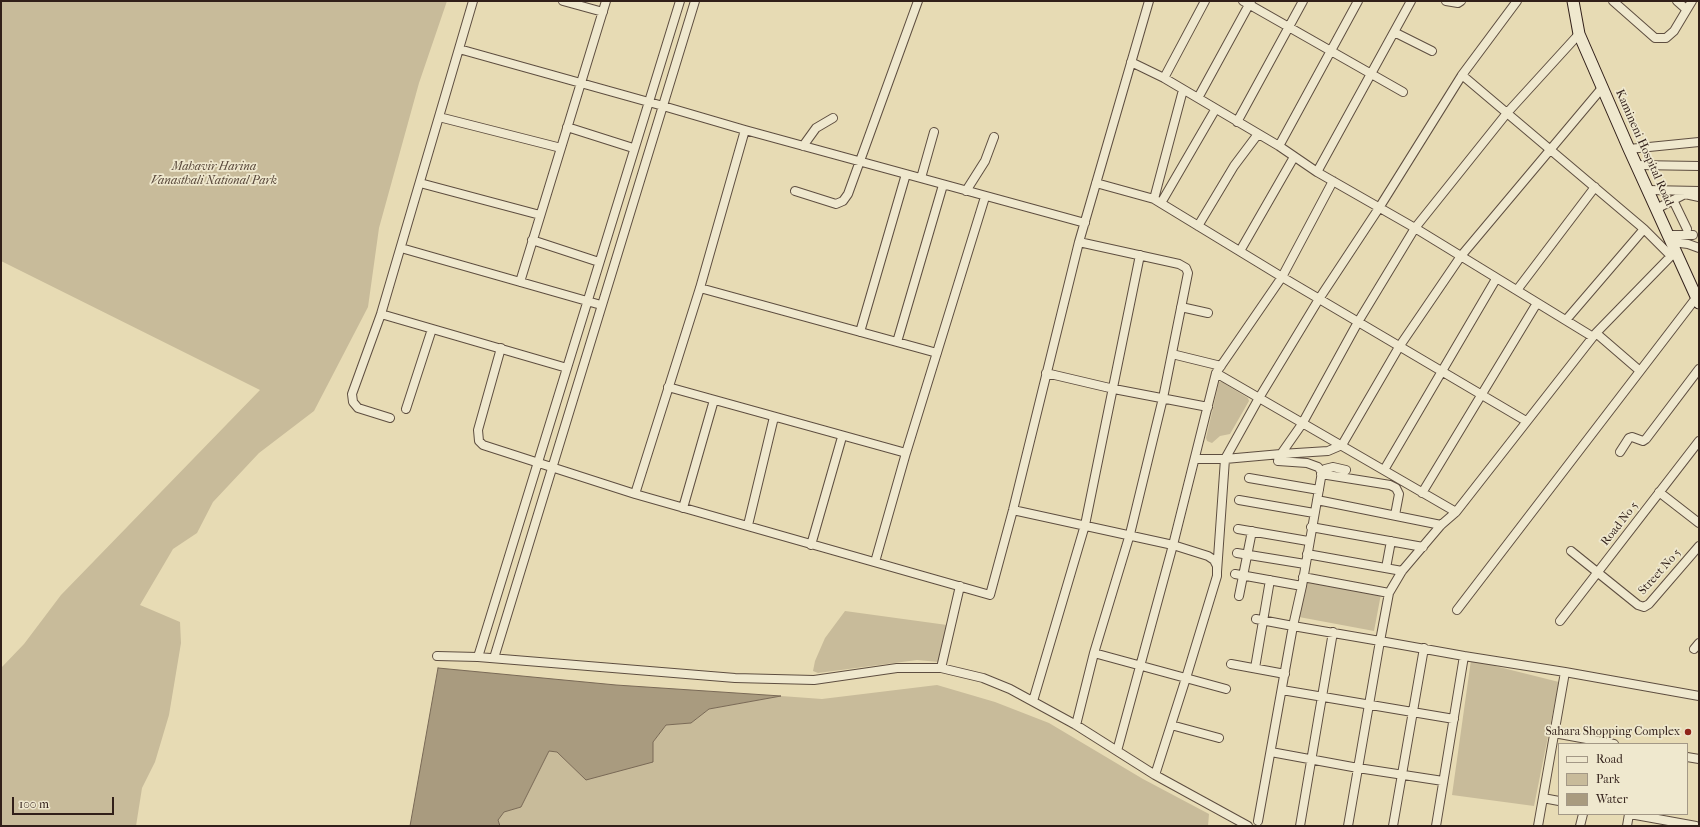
<!DOCTYPE html>
<style>
body{margin:0}
#map{position:relative;width:1700px;height:827px;overflow:hidden;background:#e7dbb4;font-family:"IM FELL French Canon",serif}
canvas{display:block}
.frame{position:absolute;inset:0;border:2px solid #311f19;pointer-events:none}
.legend{position:absolute;left:1558px;top:743px;width:130px;height:72px;box-sizing:border-box;background:#efe8ce;border:1px solid #a39886;margin:0;padding:5px 7px;list-style:none;font-size:12px;color:#311f19}
.legend li{display:flex;align-items:center;gap:8px;height:20px}
.legend b{width:20px;border:1px solid #a39886}
.scale{position:absolute;left:12px;top:797px;width:102px;height:18px;box-sizing:border-box;border:2px solid #311f19;border-top:0;padding-left:5px;font-size:12px;line-height:14px;white-space:nowrap;color:#311f19;-webkit-text-stroke:3px #efe8ce;paint-order:stroke}
</style>
<div id="map">
<canvas width="1700" height="827"></canvas>
<div class="frame"></div>
<ul class="legend">
<li><b style="height:5px;background:#efe8ce"></b>Road</li>
<li><b style="height:11px;background:#c8bb9a"></b>Park</li>
<li><b style="height:11px;background:#a99b7f"></b>Water</li>
</ul>
<div class="scale">100 m</div>
</div>
<script>
const ctx = document.querySelector('canvas').getContext('2d');
ctx.lineJoin = 'round';
function fillPath(path, color) {
  ctx.fillStyle = color;
  ctx.fill(path, 'evenodd');
}
function poly(rows) {
  const path = new Path2D();
  for (const r of rows) {
    path.moveTo(r[0], r[1]);
    for (let i = 2; i < r.length; i += 2) path.lineTo(r[i], r[i + 1]);
  }
  return path;
}
function stroke(path, color, width, dash) {
  ctx.strokeStyle = color;
  ctx.lineWidth = width;
  ctx.lineCap = dash ? 'butt' : 'round';
  ctx.setLineDash(dash || []);
  ctx.stroke(path);
}
function write(font, color, halo, rows, align = 'center') {
  ctx.font = font + ' "IM FELL French Canon",serif';
  ctx.lineWidth = 3.5;
  ctx.setLineDash([]);
  ctx.textBaseline = 'middle';
  ctx.strokeStyle = halo;
  ctx.fillStyle = color;
  for (const [text, x, y, turn = 0] of rows) {
    ctx.save();
    ctx.translate(x, y);
    ctx.rotate((+turn || 0) * Math.PI / 180);
    ctx.textAlign = isNaN(turn) ? turn : align;
    if (halo) ctx.strokeText(text, 0, 0);
    ctx.fillText(text, 0, 0);
    ctx.restore();
  }
}
fillPath(poly([
 [1,1,447,1,419,83,379,228,368,307,314,411,259,453,213,502,197,533,173,549,140,605,180,622,181,643,169,715,155,762,142,788,136,826,1,826,1,668,24,644,61,595,260,390,1,261],
 [1219,382,1222,382,1248,398,1249,401,1230,434,1220,436,1212,443,1207,441,1206,438],
 [1306,580,1381,594,1374,631,1299,617],
 [845,611,947,625,939,662,917,660,818,673,813,671,815,661,825,638],
 [1471,660,1559,682,1534,806,1452,795],
 [937,685,995,702,1049,723,1143,779,1209,814,1208,826,500,826,497,820,504,812,521,807,549,751,557,752,586,779,653,742,666,725,691,723,709,709,781,696,822,699]
]), '#c8bb9a');
const water = poly([
 [438,668,616,685,781,696,709,709,691,723,666,725,653,742,653,762,586,780,557,752,549,751,521,807,504,812,498,820,500,826,410,826,438,668]
]);
fillPath(water, '#a99b7f');
stroke(water, '#796956', 1);
const street = poly([
 [563,1,603,12],
 [1243,1,1403,92],
 [1446,1,1458,3,1461,1],
 [1613,1,1655,38,1666,38,1674,31,1692,1],
 [1677,1,1686,9],
 [1394,32,1432,51],
 [459,49,663,106,745,130,1085,223],
 [1131,62,1164,78,1279,146,1317,172,1415,228,1593,337],
 [1462,75,1517,1],
 [1164,78,1205,1],
 [1198,98,1251,1],
 [439,117,561,148],
 [1237,122,1303,1],
 [567,127,633,148],
 [803,146,816,128,833,118],
 [1279,146,1358,1],
 [1629,149,1699,142],
 [1637,165,1699,166],
 [1317,172,1411,1],
 [921,178,934,132],
 [420,183,540,215],
 [1096,183,1154,199,1282,277,1526,421],
 [1648,190,1699,191],
 [795,191,836,204,843,201,848,194,918,1],
 [966,191,985,161,994,137],
 [1154,199,1183,90],
 [1673,200,1687,229],
 [1161,203,1215,110],
 [1656,209,1685,194,1699,197],
 [1198,226,1234,166,1258,134],
 [1669,235,1693,235],
 [532,240,599,262],
 [1672,242,1688,244,1699,248],
 [401,248,601,305],
 [1240,251,1294,157],
 [520,282,606,1],
 [700,288,937,353],
 [1517,290,1595,187],
 [1181,307,1208,313],
 [381,314,567,368],
 [1566,320,1644,229],
 [860,332,906,174],
 [1596,333,1640,371],
 [897,342,943,185],
 [501,348,478,430,479,441,483,445,635,494,990,595,1013,510,1079,242,1149,1],
 [1172,354,1221,366],
 [1046,373,1114,389,1208,407],
 [1216,373,1456,512],
 [668,387,906,453],
 [406,409,432,329],
 [390,418,358,408,353,402,352,394,381,314,473,1],
 [1620,452,1629,438,1632,437,1643,441,1646,439,1699,369],
 [1281,454,1328,451,1342,445,1399,347,1461,256,1602,88],
 [1195,459,1225,459,1281,454,1302,424,1358,322,1415,228,1507,113,1579,34],
 [1278,461,1307,463,1318,467,1322,472],
 [1346,470,1333,467,1325,469,1322,472,1302,586,1293,626,1380,641,1389,593,1402,571,1441,525,1456,512,1596,333,1671,256,1676,254],
 [1384,470,1496,279],
 [1321,474,1390,485,1396,488,1399,494,1395,515],
 [1249,478,1319,490],
 [1659,492,1699,523],
 [1422,493,1537,303],
 [635,494,700,288,745,130],
 [1239,500,1314,513],
 [1317,500,1441,525],
 [683,508,714,400],
 [1013,510,1173,545,1208,556,1214,560,1217,566,1217,576,1186,678,1155,775],
 [748,525,774,417],
 [1311,527,1423,547],
 [1238,529,1308,541],
 [811,545,842,437],
 [1571,551,1638,605,1644,607,1649,604,1699,546],
 [1237,553,1305,564],
 [1307,554,1402,571],
 [875,562,906,453,985,197],
 [1386,568,1391,541],
 [1217,572,1225,459,1259,398,1319,299,1379,208,1462,75,1644,229,1671,256],
 [1235,574,1302,586],
 [1303,577,1389,593],
 [1239,596,1252,531],
 [1457,610,1696,298,1699,298],
 [1256,619,1293,626,1258,821],
 [1560,621,1699,441],
 [1694,649,1699,643],
 [1094,653,1226,689],
 [437,656,478,657,735,678,814,680,897,668,941,668,983,678,1010,689,1076,725,1155,775,1248,826],
 [478,657,680,1],
 [494,658,695,1],
 [1231,664,1285,674],
 [941,668,960,586],
 [1255,668,1270,580],
 [1565,672,1699,696],
 [1282,690,1454,719],
 [1033,701,1085,525,1140,255],
 [1076,725,1094,653,1130,534,1163,398,1188,273,1186,268,1179,264,1079,242],
 [1171,725,1219,738],
 [1554,733,1614,744],
 [1117,751,1173,545,1216,373,1282,277,1333,181],
 [1271,752,1358,768,1443,781],
 [1687,757,1699,759],
 [1543,798,1559,801],
 [1630,814,1696,826],
 [1300,826,1333,632],
 [1348,826,1380,641,1464,656],
 [1393,826,1424,648],
 [1436,826,1464,656,1565,672,1538,826],
 [1580,826,1583,814],
 [1627,826,1629,814]
]);
const secondary = poly([
 [1573,1,1579,34,1629,149,1699,303]
]);
stroke(street, '#5e4e40', 10);
stroke(secondary, '#311f19', 13);
stroke(street, '#efe8ce', 8);
stroke(secondary, '#efe8ce', 11);
for (const [x, y, r, color] of [
 [1688,732,4,"#8f2418"]
]) {
  const dot = new Path2D();
  dot.arc(x, y, r, 0, 2 * Math.PI);
  ctx.fillStyle = color;
  ctx.fill(dot);
  stroke(dot, '#efe8ce', 1.5);
}
write('12px', '#311f19', '#efe8ce', [
 ["Kamineni Hospital Road",1644,148,66],
 ["Road No 5",1620,524,-52],
 ["Street No 5",1660,572,-48]
]);
write('italic 12px', '#574639', '#efe8ce', [
 ["Mahavir Harina",214,167],
 ["Vanasthali National Park",214,181]
]);
write('12px', '#311f19', '#efe8ce', [
 ["Sahara Shopping Complex",1680,732]
], 'right');
</script>
